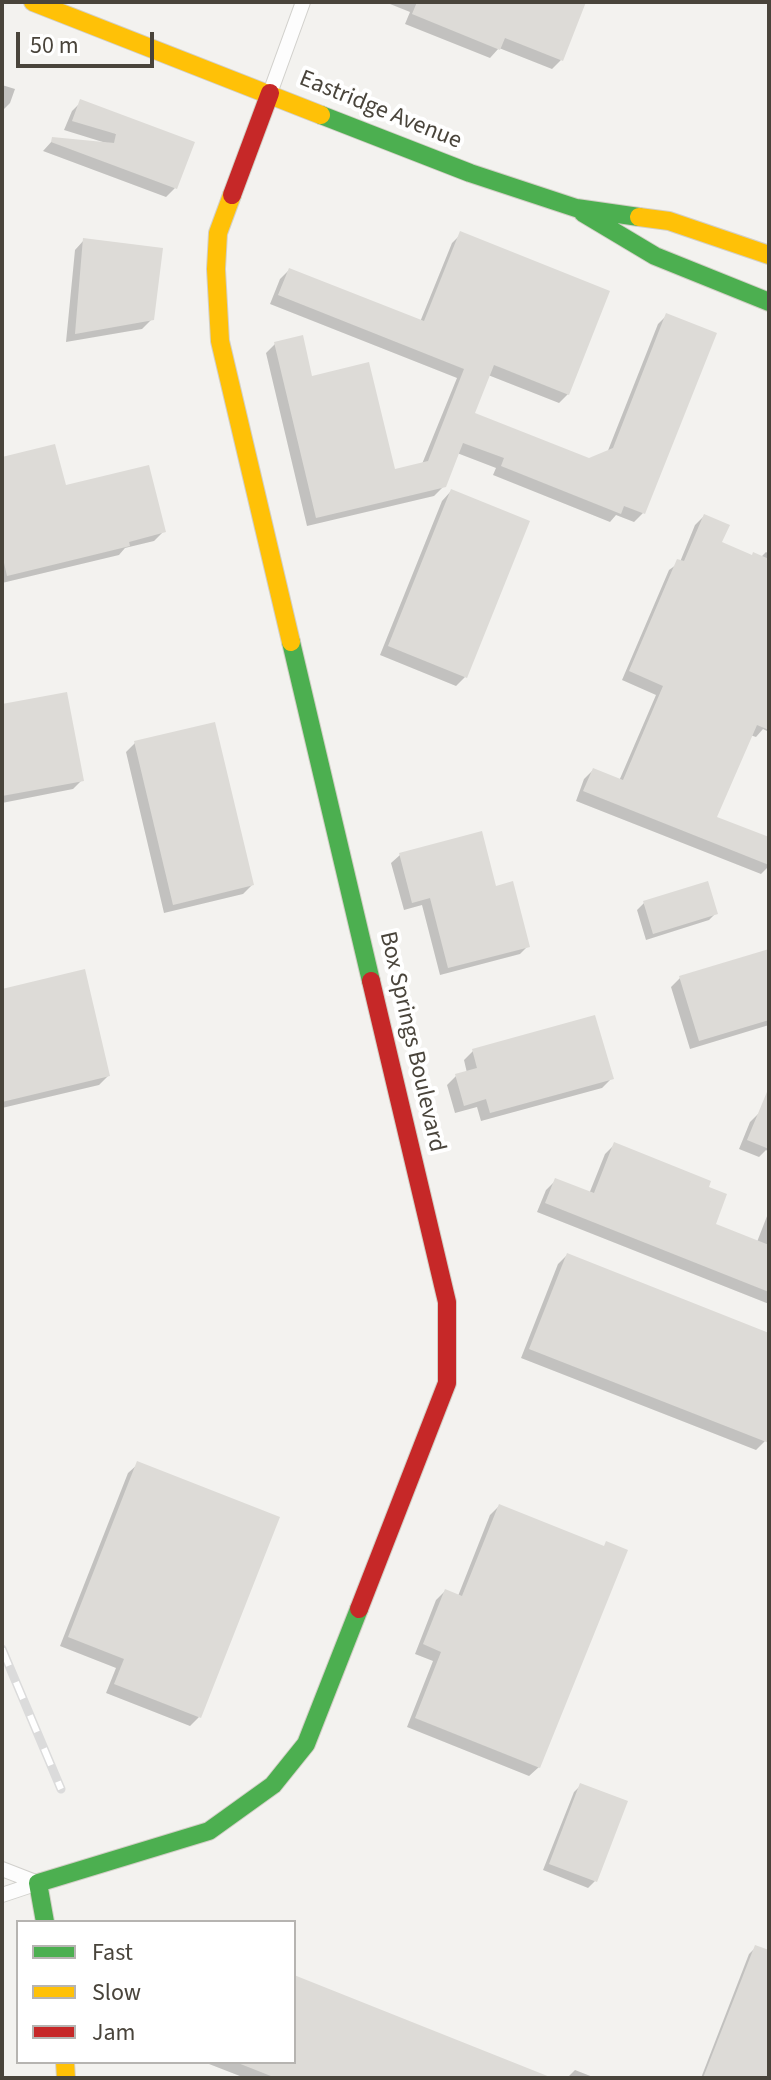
<!DOCTYPE html>
<style>
body{margin:0}
#map{position:relative;width:771px;height:2080px;overflow:hidden;background:#f3f2ef;font-family:"Source Sans 3",sans-serif}
canvas{display:block}
.frame{position:absolute;inset:0;border:4px solid #49443b;pointer-events:none}
.legend{position:absolute;left:16px;top:1920px;width:280px;height:144px;box-sizing:border-box;background:#fff;border:2px solid #b6b4b1;margin:0;padding:10px 14px;list-style:none;font-size:24px;color:#49443b}
.legend li{display:flex;align-items:center;gap:16px;height:40px}
.legend b{width:40px;border:2px solid #b6b4b1}
.scale{position:absolute;left:16px;top:32px;width:138px;height:36px;box-sizing:border-box;border:4px solid #49443b;border-top:0;padding-left:10px;font-size:24px;line-height:28px;white-space:nowrap;color:#49443b;-webkit-text-stroke:6px #fff;paint-order:stroke}
</style>
<div id="map">
<canvas width="771" height="2080"></canvas>
<div class="frame"></div>
<ul class="legend">
<li><b style="height:10px;background:#4caf50"></b>Fast</li>
<li><b style="height:10px;background:#ffc107"></b>Slow</li>
<li><b style="height:10px;background:#c62828"></b>Jam</li>
</ul>
<div class="scale">50 m</div>
</div>
<script>
const ctx = document.querySelector('canvas').getContext('2d');
ctx.lineJoin = 'round';
function fillPath(path, color) {
  ctx.fillStyle = color;
  ctx.fill(path, 'evenodd');
}
function poly(rows) {
  const path = new Path2D();
  for (const r of rows) {
    path.moveTo(r[0], r[1]);
    for (let i = 2; i < r.length; i += 2) path.lineTo(r[i], r[i + 1]);
  }
  return path;
}
function stroke(path, color, width, dash) {
  ctx.strokeStyle = color;
  ctx.lineWidth = width;
  ctx.lineCap = dash ? 'butt' : 'round';
  ctx.setLineDash(dash || []);
  ctx.stroke(path);
}
function write(font, color, halo, rows, align = 'center') {
  ctx.font = font + ' "Source Sans 3",sans-serif';
  ctx.lineWidth = 8;
  ctx.setLineDash([]);
  ctx.textBaseline = 'middle';
  ctx.strokeStyle = halo;
  ctx.fillStyle = color;
  for (const [text, x, y, turn = 0] of rows) {
    ctx.save();
    ctx.translate(x, y);
    ctx.rotate((+turn || 0) * Math.PI / 180);
    ctx.textAlign = isNaN(turn) ? turn : align;
    if (halo) ctx.strokeText(text, 0, 0);
    ctx.fillText(text, 0, 0);
    ctx.restore();
  }
}
fillPath(poly([
 [385,2,584,2,561,60,552,69,499,48,490,58,405,24,410,12],
 [2,85,15,89,10,103,3,110],
 [81,102,175,188,166,197,43,151,53,140,106,143,64,130,72,111],
 [461,234,568,394,559,403,488,375,472,414,589,461,607,453,658,324,667,315,643,513,634,522,616,515,610,522,493,475,496,468,457,453,444,486,434,496,307,526,266,353,275,344,311,379,393,471,422,464,457,378,270,304,280,279,289,270,420,322,452,243],
 [84,240,152,319,142,329,66,342,75,250],
 [2,459,64,488,163,532,154,541,125,548,119,555,2,583],
 [451,491,465,677,456,686,380,655,442,501],
 [704,516,720,544,751,557,761,557,766,552,769,554,769,732,763,729,756,737,750,735,715,818,769,839,769,866,761,874,576,801,584,779,593,770,619,781,656,695,622,680,669,570,680,562,695,525],
 [2,706,82,780,73,789,2,803],
 [135,743,252,885,243,894,164,913,126,752],
 [400,855,494,888,528,946,520,954,440,975,422,905,404,910,391,863],
 [644,903,716,913,709,920,646,940,637,910],
 [769,951,769,1025,690,1049,671,987,680,978],
 [2,991,108,1076,99,1085,2,1108],
 [473,1051,611,1079,602,1088,481,1121,477,1107,455,1113,447,1085,456,1076,467,1073,464,1060],
 [769,1110,769,1152,766,1150,759,1157,739,1149,750,1122,760,1112],
 [614,1145,706,1188,713,1225,757,1242,769,1211,769,1304,537,1212,546,1190,556,1180,589,1194,605,1154],
 [567,1255,769,1335,769,1431,765,1441,756,1450,521,1358,558,1264],
 [138,1464,199,1717,190,1726,106,1693,116,1668,60,1646,128,1473],
 [499,1506,539,1767,529,1776,407,1727,433,1661,415,1654,436,1600,445,1591,458,1596,490,1515],
 [581,1785,595,1881,588,1888,543,1870,574,1792],
 [756,1947,769,1952,769,2078,701,2078,749,1954],
 [294,1977,547,2078,245,2078,209,2064,294,2062],
 [575,2070,593,2077,592,2078,567,2078]
]), '#0003');
fillPath(poly([
 [417,2,586,2,563,61,505,38,500,50,412,14],
 [80,99,195,142,177,189,51,142,52,137,114,143,116,134,72,121],
 [460,231,610,291,569,395,494,365,475,413,589,458,613,448,666,313,717,333,645,514,624,506,621,514,501,466,504,458,463,443,446,487,316,518,274,342,303,335,312,376,369,362,395,469,428,461,464,369,278,295,289,268,424,321],
 [83,238,163,248,154,320,75,334],
 [55,444,66,485,149,465,166,532,129,542,130,546,7,576,2,554,2,457],
 [451,489,530,521,467,678,388,646],
 [704,514,730,525,722,542,752,555,753,552,769,559,769,730,757,725,717,817,769,837,769,865,583,791,593,768,623,780,663,686,629,671,677,559,684,561],
 [67,692,84,781,2,796,2,704],
 [215,722,254,885,173,905,134,741],
 [482,831,496,886,513,881,530,947,448,968,430,898,412,903,399,853],
 [708,881,718,914,653,934,643,901],
 [769,949,769,1020,699,1041,679,976],
 [85,969,110,1076,2,1102,2,989],
 [595,1015,614,1079,490,1113,486,1099,464,1106,455,1074,477,1068,472,1049],
 [769,1087,769,1149,747,1140],
 [614,1142,711,1181,709,1187,727,1194,716,1224,769,1245,769,1292,545,1203,555,1178,594,1193],
 [567,1253,769,1333,769,1443,529,1349],
 [137,1461,280,1517,201,1718,114,1684,124,1659,68,1637],
 [499,1504,604,1546,606,1541,628,1550,540,1768,415,1718,441,1652,423,1644,445,1589,462,1596],
 [580,1783,628,1801,597,1882,549,1864],
 [755,1945,769,1950,769,2078,703,2078],
 [294,1975,550,2077,550,2078,276,2078,238,2063,294,2062]
]), '#dddbd7');
const street = poly([
 [270,93,303,2],
 [2,1869,38,1883],
 [2,1895,38,1883]
]);
const fast = poly([
 [321,115,470,173,576,208,639,217],
 [583,213,655,256,769,302],
 [291,642,371,981],
 [45,1922,38,1883,209,1831,273,1785,306,1744,359,1609]
]);
const slow = poly([
 [33,2,321,115],
 [232,195,218,233,216,269,220,341,291,642],
 [639,217,669,221,769,255],
 [65,2062,66,2078]
]);
const jam = poly([
 [232,195,270,93],
 [359,1609,447,1383,447,1302,371,981]
]);
stroke(street, '#d1d0cc', 16);
stroke(fast, '#d2cfc6', 20);
stroke(slow, '#d2cfc6', 20);
stroke(jam, '#d2cfc6', 20);
stroke(street, '#fdfdfd', 14);
stroke(fast, '#4caf50', 18);
stroke(slow, '#ffc107', 18);
stroke(jam, '#c62828', 18);
const rail = poly([
 [2,1649,61,1789]
]);
stroke(rail, '#dbdbdb', 9);
stroke(rail, '#fff', 6, [18]);
write('24px', '#49443b', '#fff', [
 ["Eastridge Avenue",380,111,22],
 ["Box Springs Boulevard",411,1042,77]
]);
</script>
